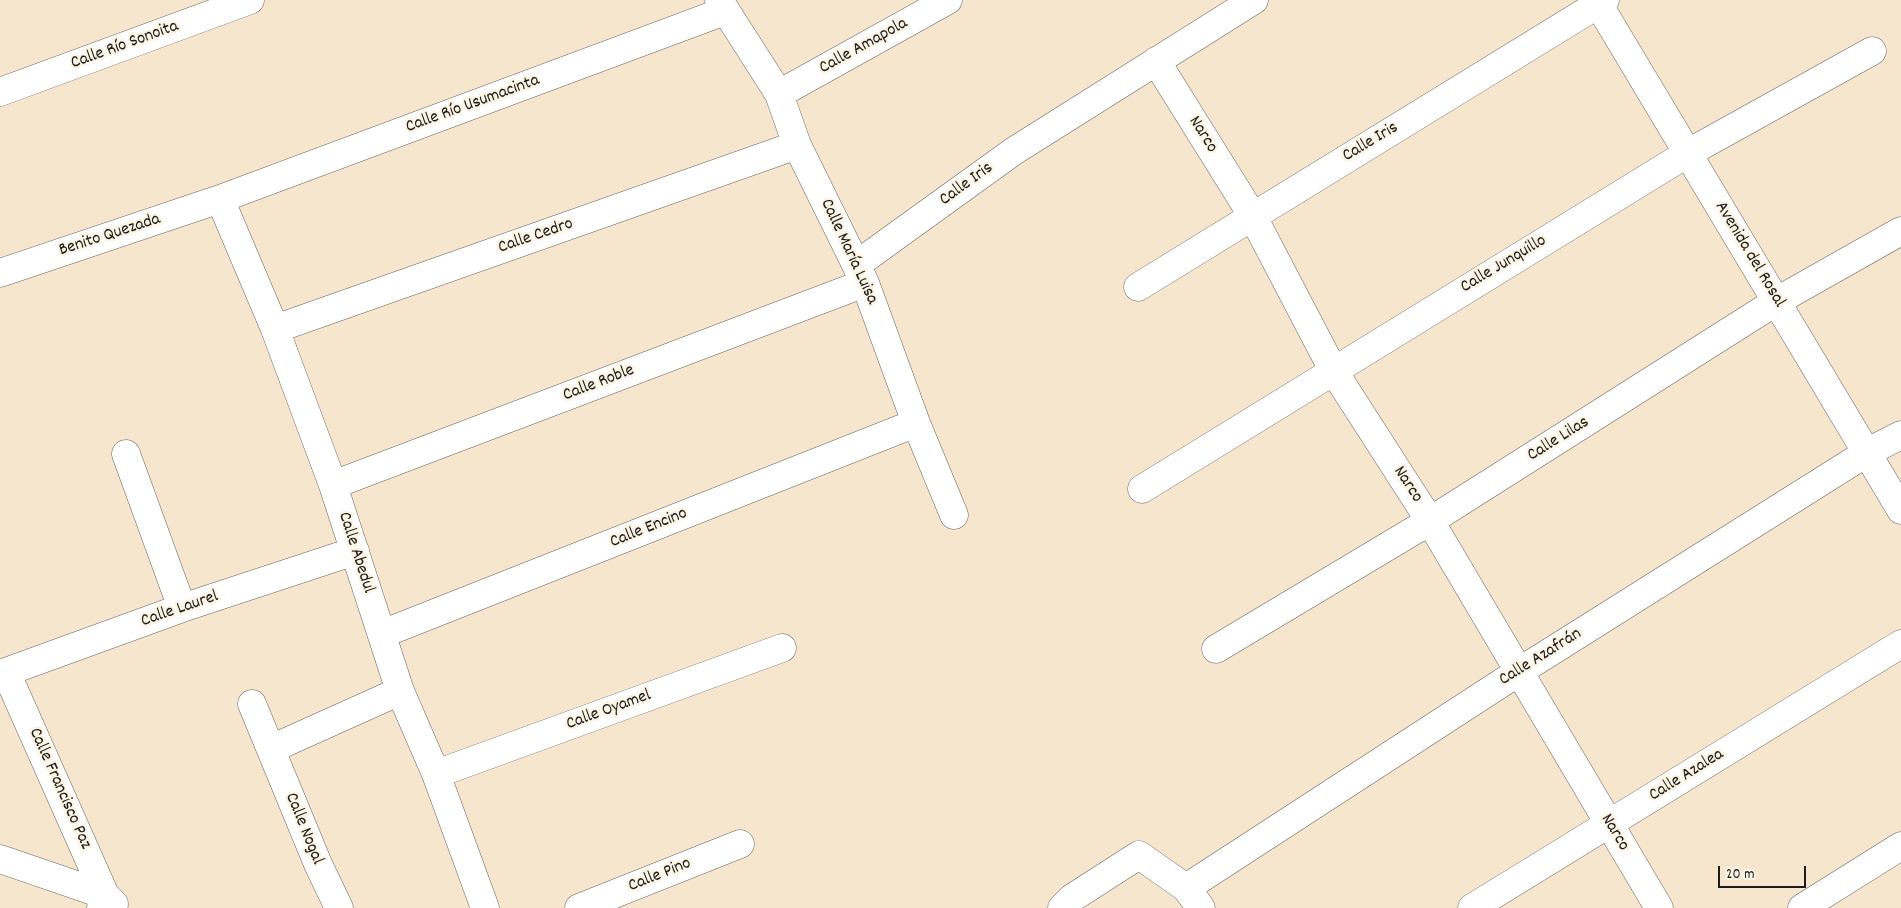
<!DOCTYPE html>
<meta charset="utf-8">
<style>
body{margin:0}
#map{position:relative;width:1901px;height:908px;overflow:hidden;background:#f6e6ce;font-family:Dekko,sans-serif}
canvas{display:block}
.scale{position:absolute;left:1718px;top:866px;width:88px;height:22px;box-sizing:border-box;border:2px solid #1c1c1c;border-top:0;padding-left:6px;font-size:15px;line-height:18px;white-space:nowrap;color:#1c1c1c;-webkit-text-stroke:4px #fcf5e5;paint-order:stroke}
</style>
<div id="map">
<canvas width="1901" height="908"></canvas>
<div class="scale">20 m</div>
</div>
<script>
const ctx = document.querySelector('canvas').getContext('2d');
ctx.lineJoin = 'round';
function poly(rows) {
  const path = new Path2D();
  for (const r of rows) {
    path.moveTo(r[0], r[1]);
    for (let i = 2; i < r.length; i += 2) path.lineTo(r[i], r[i + 1]);
  }
  return path;
}
function stroke(path, color, width, dash) {
  ctx.strokeStyle = color;
  ctx.lineWidth = width;
  ctx.lineCap = dash ? 'butt' : 'round';
  ctx.setLineDash(dash || []);
  ctx.stroke(path);
}
function write(font, color, halo, rows, align = 'center') {
  ctx.font = font + ' Dekko,sans-serif';
  ctx.lineWidth = 5;
  ctx.setLineDash([]);
  ctx.textBaseline = 'middle';
  ctx.strokeStyle = halo;
  ctx.fillStyle = color;
  for (const [text, x, y, turn = 0] of rows) {
    ctx.save();
    ctx.translate(x, y);
    ctx.rotate((+turn || 0) * Math.PI / 180);
    ctx.textAlign = isNaN(turn) ? turn : align;
    if (halo) ctx.strokeText(text, 0, 0);
    ctx.fillText(text, 0, 0);
    ctx.restore();
  }
}
const minor = poly([
 [719,0,779,94,797,145,865,283,916,423,954,515],
 [1596,0,1901,510],
 [1156,61,1252,215,1333,370,1430,521,1659,908],
 [0,92,250,0],
 [779,94,948,0],
 [220,199,275,329,333,485,400,691,436,774,485,908],
 [856,265,1014,151,1254,0],
 [0,273,220,199,725,11],
 [1138,287,1605,0],
 [275,329,797,145],
 [126,454,182,608],
 [333,485,865,283],
 [1142,489,1688,153,1872,51],
 [382,634,916,423],
 [1216,649,1430,521,1777,301,1901,231],
 [6,672,182,608,355,551],
 [6,672,105,895,101,908],
 [252,704,318,864,339,908],
 [271,749,400,691],
 [436,774,782,648],
 [0,859,105,895,114,904],
 [1186,888,1520,671,1868,452,1901,435],
 [579,908,740,844],
 [1062,908,1072,898,1139,855,1186,888,1201,908],
 [1472,908,1901,644],
 [1802,908,1901,846]
]);
stroke(minor, '#68635a', 29);
stroke(minor, '#fff', 28);
write('18px', '#1c1c1c', '#fcf5e5', [
 ["Calle Río Sonoita",125,46,-20],
 ["Calle Amapola",864,47,-29],
 ["Calle Río Usumacinta",473,105,-20],
 ["Narco",1202,135,58],
 ["Calle Iris",1371,143,-31],
 ["Calle Iris",967,185,-36],
 ["Benito Quezada",110,236,-18],
 ["Calle Cedro",536,237,-19],
 ["Calle María Luisa",848,252,65],
 ["Avenida del Rosal",1749,255,59],
 ["Calle Junquillo",1504,265,-31],
 ["Calle Roble",599,384,-21],
 ["Calle Lilas",1559,440,-32],
 ["Narco",1407,485,57],
 ["Calle Encino",649,529,-22],
 ["Calle Abedul",355,553,72],
 ["Calle Laurel",180,610,-19],
 ["Calle Azafrán",1541,658,-32],
 ["Calle Oyamel",609,711,-20],
 ["Calle Azalea",1687,776,-32],
 ["Calle Francisco Paz",59,789,66],
 ["Calle Nogal",303,829,68],
 ["Narco",1614,833,59],
 ["Calle Pino",660,876,-22]
]);
</script>
